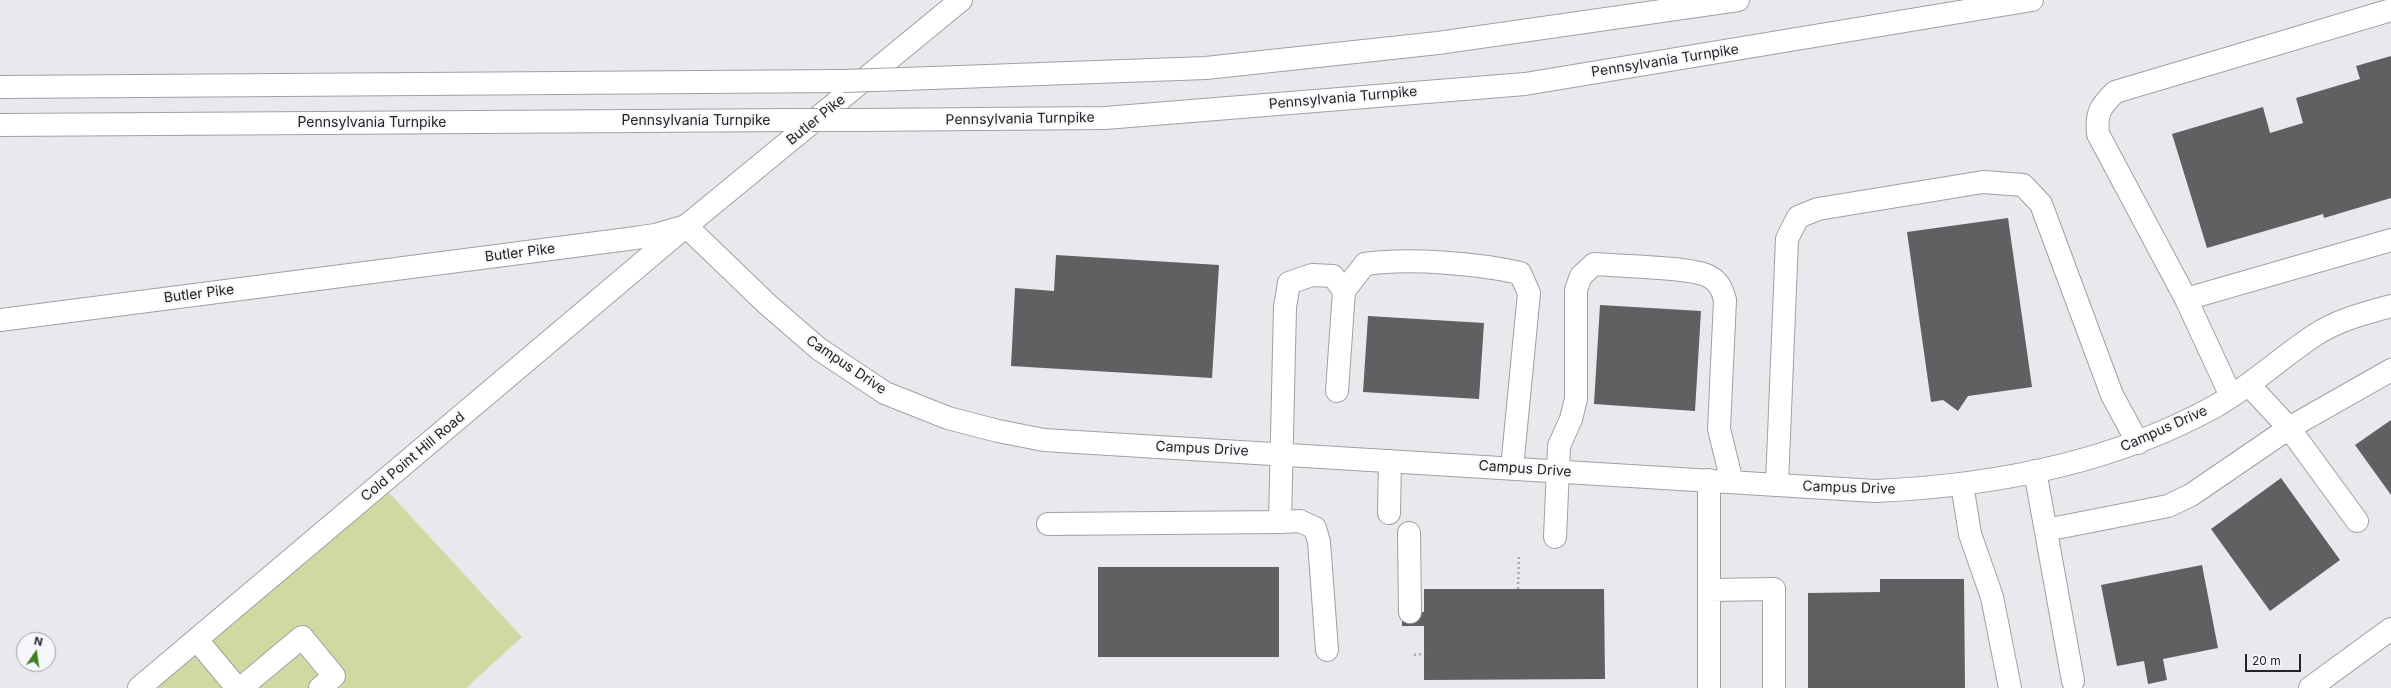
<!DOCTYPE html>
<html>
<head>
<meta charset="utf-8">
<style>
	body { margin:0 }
	#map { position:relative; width:2391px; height:688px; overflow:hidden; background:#e8e9ed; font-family:Inter,sans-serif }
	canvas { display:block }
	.north { position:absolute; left:16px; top:632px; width:40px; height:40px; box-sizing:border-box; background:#f6f7fa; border:1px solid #a2a3a5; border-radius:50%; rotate:13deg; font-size:11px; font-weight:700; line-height:16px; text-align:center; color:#242425 }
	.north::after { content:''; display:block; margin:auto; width:14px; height:18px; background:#41801f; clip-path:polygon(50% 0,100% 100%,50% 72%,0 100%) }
	.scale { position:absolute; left:2245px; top:654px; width:56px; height:18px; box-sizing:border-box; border:2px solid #242425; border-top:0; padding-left:5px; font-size:12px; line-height:14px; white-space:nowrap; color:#242425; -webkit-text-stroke:3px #f6f7fa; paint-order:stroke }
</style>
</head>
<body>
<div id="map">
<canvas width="2391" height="688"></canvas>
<div class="north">N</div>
<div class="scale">20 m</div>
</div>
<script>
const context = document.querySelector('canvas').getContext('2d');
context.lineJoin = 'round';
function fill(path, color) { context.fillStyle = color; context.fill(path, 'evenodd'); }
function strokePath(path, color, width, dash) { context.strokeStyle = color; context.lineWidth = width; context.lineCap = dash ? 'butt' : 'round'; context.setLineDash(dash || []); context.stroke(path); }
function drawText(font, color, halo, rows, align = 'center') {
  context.font = font + ' Inter,sans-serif'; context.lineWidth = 4; context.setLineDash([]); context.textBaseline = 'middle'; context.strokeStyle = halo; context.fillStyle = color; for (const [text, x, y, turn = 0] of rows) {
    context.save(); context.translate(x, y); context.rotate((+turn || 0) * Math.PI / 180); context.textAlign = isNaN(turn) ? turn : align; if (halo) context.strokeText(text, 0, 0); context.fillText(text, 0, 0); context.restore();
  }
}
fill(new Path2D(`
	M 381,484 L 522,637 L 466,688 L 139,688 Z`), '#cfdaa2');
fill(new Path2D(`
	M 2391,56 L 2391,198 L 2324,218 L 2323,214 L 2207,248 L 2172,134 L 2263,107 L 2270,133 L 2303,123 L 2296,98 L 2360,79 L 2356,66 Z
	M 2008,218 L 2032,387 L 1968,396 L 1958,411 L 1943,400 L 1931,402 L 1907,232 Z
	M 1056,255 L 1219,265 L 1212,378 L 1011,366 L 1015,288 L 1054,291 Z
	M 1600,305 L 1701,311 L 1695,411 L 1594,404 Z
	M 1368,316 L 1484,323 L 1479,399 L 1363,392 Z
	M 2391,420 L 2391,495 L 2355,445 Z
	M 2281,478 L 2340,560 L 2270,611 L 2211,529 Z
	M 2202,565 L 2218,648 L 2163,659 L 2167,680 L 2148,684 L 2144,661 L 2117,666 L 2101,585 Z
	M 1098,567 L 1279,567 L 1279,657 L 1098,657 Z
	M 1880,579 L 1964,579 L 1965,688 L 1808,688 L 1808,593 L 1880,592 Z
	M 1424,589 L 1604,589 L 1605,679 L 1424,680 L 1424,626 L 1402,626 L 1402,612 L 1424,612 Z`), '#615f62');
const minor = new Path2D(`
	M 2186,299 L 2391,240
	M 2249,385 L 2289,428 L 2357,521
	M 1337,391 L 1344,291
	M 2231,396 L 2186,299 L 2098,134 C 2096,113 2100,107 2115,92 L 2391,10
	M 2035,471 L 2073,681
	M 1777,484 L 1787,239 L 1798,217 L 1818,209 L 1983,182 L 2023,185 L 2041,204 L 2112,395 L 2138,443
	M 1962,484 L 1970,534 L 1992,597 L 2010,688
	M 1389,513 L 1390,461
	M 1280,522 L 1300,521 L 1315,528 L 1319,542 L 1327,650
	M 1048,524 L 1280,522 L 1285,307 L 1289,283 L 1312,275 L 1333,276 L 1344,291 L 1365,264 C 1409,258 1476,263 1520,273 L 1529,293 L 1512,468
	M 2046,530 L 2168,506 L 2191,495 L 2289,428 L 2391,370
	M 1409,533 L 1410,612
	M 1555,537 L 1559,446 L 1571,419 L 1576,399 L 1576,290 L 1581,276 L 1594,264 C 1617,266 1692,267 1708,276 C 1719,281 1722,289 1725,300 L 1719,429 L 1732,482
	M 1710,590 L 1774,589 L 1774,688
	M 197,640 L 237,688
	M 139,688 L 686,226 L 767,304 L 819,349 L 885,393 L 948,418 L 998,431 L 1044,440 L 1875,491 C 1992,486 2110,464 2214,407 C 2250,387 2280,358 2315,335 C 2338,320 2365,313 2391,306
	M 241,688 L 302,637 L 334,676 L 320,688
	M 1709,688 L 1709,480
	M 2310,688 L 2391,629`);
const major = new Path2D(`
	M 0,320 L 628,239 L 655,235 L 686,226 L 961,0`);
const highway = new Path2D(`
	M 904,79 L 1206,68 L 1438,43 L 1738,0
	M 0,87 L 843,81
	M 857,120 L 1105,118 L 1525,84 L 2032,0
	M 0,125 L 797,120`);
strokePath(minor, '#9fa0a3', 24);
strokePath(major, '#9fa0a3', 24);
strokePath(highway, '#9fa0a3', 24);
strokePath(new Path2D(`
	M 1518,589 L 1519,557
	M 1414,655 L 1424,654`), '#a9aaad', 2.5, [2, 3]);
strokePath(minor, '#fff', 22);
strokePath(major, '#fff', 22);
strokePath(highway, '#fff', 22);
const highwayBridge = new Path2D(`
	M 843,81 L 904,79
	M 797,120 L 857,120`);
strokePath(highwayBridge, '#9fa0a3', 24, []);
strokePath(highwayBridge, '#fff', 22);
drawText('14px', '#242425', '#f6f7fa', [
	["Pennsylvania Turnpike",1665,61,-9],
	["Pennsylvania Turnpike",1343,98,-5],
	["Pennsylvania Turnpike",1020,119,-1],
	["Butler Pike",816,120,-39],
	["Pennsylvania Turnpike",696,121],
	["Pennsylvania Turnpike",372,123],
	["Butler Pike",520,253,-7],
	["Butler Pike",199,294,-7],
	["Campus Drive",846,365,34],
	["Campus Drive",2164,429,-24],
	["Campus Drive",1202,449,3],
	["Cold Point Hill Road",413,457,-40],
	["Campus Drive",1525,469,4],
	["Campus Drive",1849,488,2]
]);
</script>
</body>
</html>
